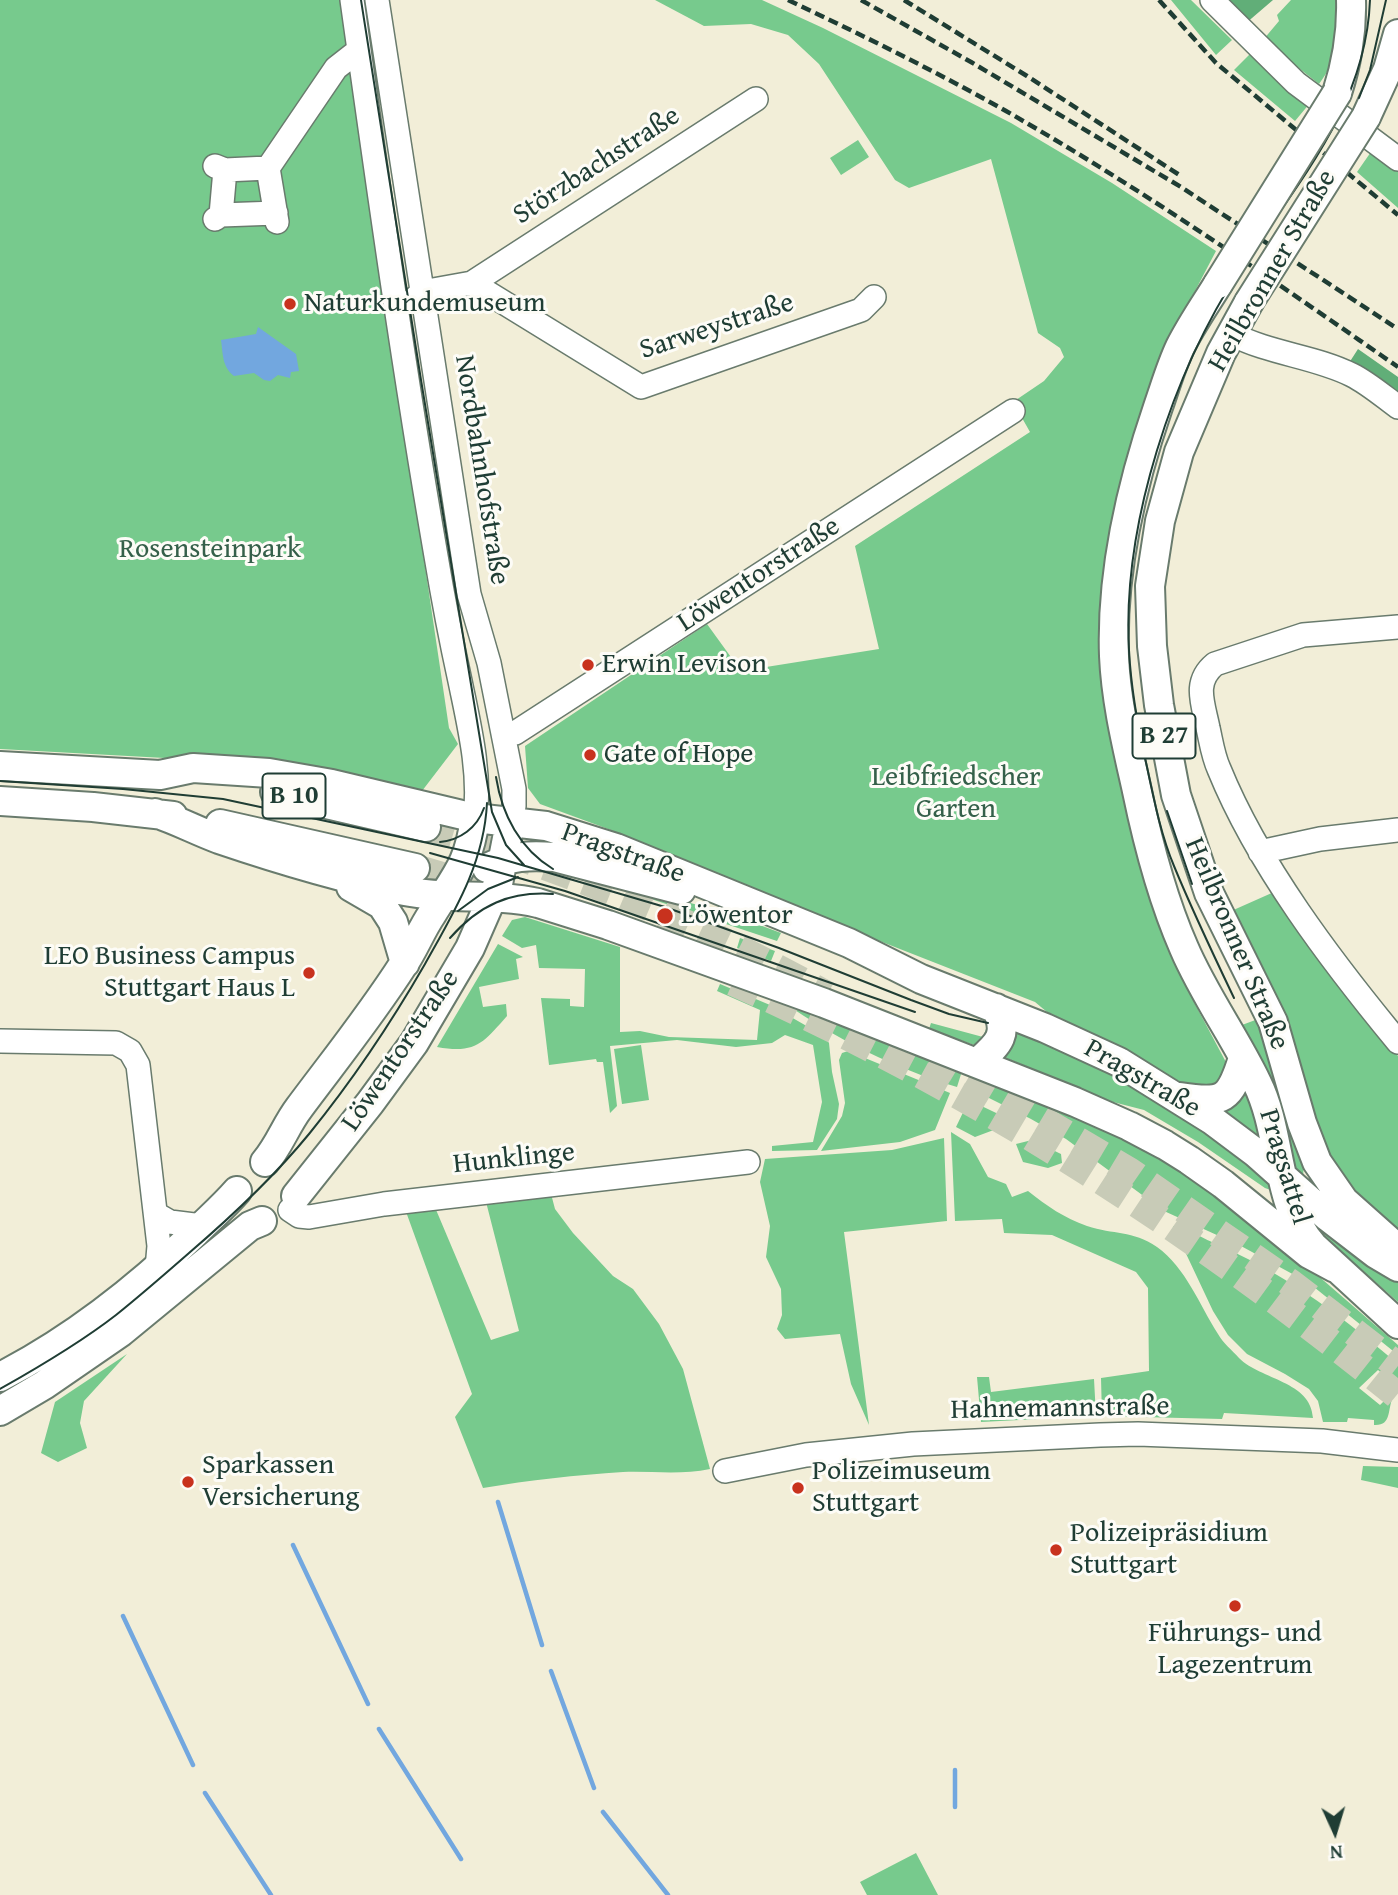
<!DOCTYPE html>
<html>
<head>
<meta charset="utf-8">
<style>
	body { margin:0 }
	#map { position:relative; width:1398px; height:1895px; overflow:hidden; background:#f2eed8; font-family:"Gentium Book Plus",serif }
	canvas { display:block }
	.north { position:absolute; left:1300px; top:1797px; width:70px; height:70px; -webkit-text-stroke:5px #fdfcf7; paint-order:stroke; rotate:176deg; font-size:19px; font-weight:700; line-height:28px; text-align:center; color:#1f3d34 }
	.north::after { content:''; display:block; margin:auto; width:24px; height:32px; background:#1f3d34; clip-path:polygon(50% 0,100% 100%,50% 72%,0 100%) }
</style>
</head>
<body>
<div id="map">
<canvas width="1398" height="1895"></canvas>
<div class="north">N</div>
</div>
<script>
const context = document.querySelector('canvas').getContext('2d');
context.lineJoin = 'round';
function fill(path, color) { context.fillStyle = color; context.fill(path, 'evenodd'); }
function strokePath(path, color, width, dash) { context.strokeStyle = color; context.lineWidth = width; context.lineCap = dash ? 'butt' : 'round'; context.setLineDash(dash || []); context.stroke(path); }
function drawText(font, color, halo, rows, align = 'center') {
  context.font = font + ' "Gentium Book Plus",serif'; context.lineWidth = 6; context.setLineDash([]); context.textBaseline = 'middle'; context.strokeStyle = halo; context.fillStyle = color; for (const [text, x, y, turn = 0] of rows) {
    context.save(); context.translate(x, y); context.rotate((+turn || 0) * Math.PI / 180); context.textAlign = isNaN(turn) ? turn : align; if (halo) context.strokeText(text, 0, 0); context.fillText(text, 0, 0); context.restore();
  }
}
fill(new Path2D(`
	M 0,0 L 341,0 L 449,728 L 458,744 L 422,791 L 311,766 L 0,749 Z
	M 655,0 L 762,0 L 823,28 L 1011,123 L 1112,183 L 1216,251 L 1162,354 L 1102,602 L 1166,936 L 1195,1004 L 1228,1066 L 1223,1086 L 1193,1089 L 1103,1038 L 1047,1012 L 1035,1002 L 798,909 L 608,829 L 540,804 L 528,788 L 525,746 L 707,624 L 741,671 L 879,649 L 855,546 L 1030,432 L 1013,402 L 1044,381 L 1064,357 L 1060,348 L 1038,333 L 991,159 L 909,188 L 895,180 L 819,64 L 788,35 L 751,24 L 704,26 Z
	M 1171,0 L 1191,0 L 1232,40 L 1216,55 Z
	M 1291,0 L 1343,0 C 1343,29 1337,61 1319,84 L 1263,40 L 1279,21 L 1277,15 Z
	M 1252,52 L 1310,103 L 1295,121 L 1234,70 Z
	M 858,140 L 869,157 L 841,175 L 830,158 Z
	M 1373,149 L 1398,169 L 1398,208 L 1357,172 Z
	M 634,887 L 733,915 L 781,933 L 777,941 L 633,893 Z
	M 1274,892 L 1321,962 L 1398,1056 L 1398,1236 L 1352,1196 L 1321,1144 L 1313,1108 L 1297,1056 L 1229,912 Z
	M 525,917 L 620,947 L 620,1032 L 640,1031 L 669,1037 L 757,1040 L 760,1010 L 717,991 L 720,984 L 770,1005 L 824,1036 L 829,1043 L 832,1072 L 839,1104 L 837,1119 L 817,1150 L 772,1151 L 772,1146 L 813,1142 L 822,1102 L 813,1045 L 785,1035 L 772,1043 L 736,1047 L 677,1040 L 610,1046 L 617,1106 L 610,1113 L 603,1062 L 597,1062 L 596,1059 L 549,1065 L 541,998 L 570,999 L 570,1006 L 584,1007 L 585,969 L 539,968 L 536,945 L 522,948 L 502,936 L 512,920 Z
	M 740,938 L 775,951 L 771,961 L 737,948 Z
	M 498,944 L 523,957 L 516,959 L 519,979 L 479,987 L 483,1007 L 506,1004 L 507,1016 C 483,1043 476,1054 437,1047 Z
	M 872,968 L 982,1011 L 995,1029 L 977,1046 L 929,1029 L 931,1023 L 983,1037 L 989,1021 L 986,1017 L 962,1011 L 871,971 Z
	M 783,1002 L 962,1071 L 957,1087 C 896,1069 836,1039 783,1002 Z
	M 1258,1019 L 1304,1157 L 1303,1180 L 1297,1180 L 1243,1030 L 1242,1025 Z
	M 1010,1027 L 1144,1087 L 1268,1176 L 1273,1191 L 1265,1188 L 1198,1142 L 1144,1110 L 1113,1102 L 999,1055 Z
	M 641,1045 L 649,1100 L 622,1104 L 614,1049 Z
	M 848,1051 L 950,1093 L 935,1130 L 900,1142 L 821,1151 L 842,1116 L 845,1103 L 839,1060 L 842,1053 Z
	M 980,1077 L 1124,1135 L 1217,1193 L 1278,1241 L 1398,1345 L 1398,1355 L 1309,1283 L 1241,1246 L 1164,1211 L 1066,1139 L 1031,1119 L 973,1090 Z
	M 1243,1081 L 1266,1146 L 1215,1110 Z
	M 969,1100 L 1015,1122 L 975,1137 L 956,1127 Z
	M 951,1132 L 970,1144 L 988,1177 L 1006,1184 L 1012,1197 L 1028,1191 C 1047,1206 1064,1218 1087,1226 C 1114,1235 1132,1230 1157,1247 C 1186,1268 1199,1304 1218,1334 C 1223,1343 1232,1350 1239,1358 C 1261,1380 1311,1381 1313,1418 L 1224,1413 L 1222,1419 L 1102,1416 L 1101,1378 L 1149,1371 L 1148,1288 L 1136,1272 L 1052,1235 L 1004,1233 L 1002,1219 L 955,1221 Z
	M 944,1138 L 947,1221 L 844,1232 L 869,1425 L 851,1384 L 840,1334 L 785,1339 L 777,1329 L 782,1315 L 781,1289 L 766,1257 L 770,1226 L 760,1182 L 765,1159 L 892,1150 Z
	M 1032,1140 L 1061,1154 L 1062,1163 L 1048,1168 L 1023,1162 L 1016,1144 Z
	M 550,1190 L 555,1209 L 573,1233 L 613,1276 L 633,1289 L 659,1324 L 683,1369 L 710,1469 C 682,1475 652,1471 623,1472 C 576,1475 530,1480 483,1488 L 455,1417 L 472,1394 L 405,1209 L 434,1205 L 491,1340 L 519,1331 L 485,1198 Z
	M 1311,1213 L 1398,1280 L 1398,1302 L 1321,1234 L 1314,1225 Z
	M 1173,1226 C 1185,1227 1200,1237 1212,1242 C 1283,1273 1333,1309 1392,1359 L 1398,1365 L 1398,1387 L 1378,1370 L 1359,1388 L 1380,1405 L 1390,1395 L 1393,1397 C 1387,1410 1392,1426 1374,1425 L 1374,1420 L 1348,1418 L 1347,1422 L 1323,1422 L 1318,1401 L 1309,1389 L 1285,1374 L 1247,1354 L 1228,1335 L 1213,1311 Z
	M 127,1354 L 84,1401 L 80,1423 L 87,1448 L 58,1462 L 41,1453 L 55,1402 Z
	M 977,1377 L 989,1377 L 991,1392 L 1094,1379 L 1096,1416 L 981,1422 Z
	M 1363,1466 L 1398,1467 L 1398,1488 L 1361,1480 Z
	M 916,1853 L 938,1895 L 867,1895 L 860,1882 Z`), '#77ca8d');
fill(new Path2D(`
	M 1222,0 L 1273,0 L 1245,24 Z
	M 1358,349 L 1398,377 L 1398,398 L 1349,363 Z`), '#61ae78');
fill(new Path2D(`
	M 258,327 L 296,354 L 299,371 L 291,372 L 290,378 L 278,375 L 270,381 L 264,380 L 254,373 L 234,376 C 222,367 223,354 221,340 L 256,334 Z`), '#72a7df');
strokePath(new Path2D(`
	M 498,1502 L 542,1645
	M 293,1545 L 368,1704
	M 123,1616 L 193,1765
	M 551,1671 L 594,1788
	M 379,1729 L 461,1859
	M 205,1793 L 271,1895
	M 955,1807 L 955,1770
	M 603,1812 L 668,1895`), '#72a7df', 4.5);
strokePath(new Path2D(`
	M 426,827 C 566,868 700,924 827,995
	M 415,868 L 476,886
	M 733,982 C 973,1089 1195,1230 1398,1396
	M 933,1055 L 1129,1171 L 1292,1284 L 1398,1366`), '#c8cbb7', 28, [28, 14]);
const minor = new Path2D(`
	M 352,0 C 378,186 404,371 436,556 C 443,598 451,640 460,681 C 469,725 481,773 475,818
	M 377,0 L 469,594 L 489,663 L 514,789 L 514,806 L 510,823
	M 1212,0 L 1296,83 L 1398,159
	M 215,166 L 225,170 L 268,168
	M 221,215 L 276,213
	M 215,219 L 221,215 L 225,170
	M 277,222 L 268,168 L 336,68 L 359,50
	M 472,283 L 756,99
	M 412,301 L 422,292 L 472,283 L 641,387 L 861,310 L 874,297
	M 1232,334 C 1270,354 1314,356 1352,375 C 1368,383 1383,396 1398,407
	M 1398,627 L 1303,635 L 1215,664 C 1193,682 1203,703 1208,728 C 1211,741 1213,756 1219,769 C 1258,865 1332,962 1398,1042
	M 504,734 L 515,733 L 1013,411
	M 1260,852 L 1320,839 L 1398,830
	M 0,1041 L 116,1043 L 130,1051 L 138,1065 L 159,1246 L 157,1269
	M 290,1210 L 299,1216 L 309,1217 L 384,1204 L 748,1162
	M 156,1214 L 170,1222 L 202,1226
	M 725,1471 L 806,1455 L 913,1444 L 1100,1435 L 1138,1434 L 1322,1441 L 1398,1450`);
const major = new Path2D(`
	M 1337,93 C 1347,62 1352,33 1351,0
	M 1366,117 L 1388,69 L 1398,34
	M 1218,284 C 1205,305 1191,325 1180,347 C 1171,366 1165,387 1158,407 C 1131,486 1111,572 1114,656 C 1116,702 1127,746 1137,791 C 1148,844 1162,898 1184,948 C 1204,995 1235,1037 1257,1083 C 1282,1133 1275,1204 1313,1246 L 1398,1324
	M 1249,302 L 1221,353 L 1179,452 L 1160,521 L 1150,586 L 1152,646 L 1159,705 L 1176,795 L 1209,893 L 1273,1022 L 1302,1123 L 1317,1162 L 1344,1201 L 1398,1249
	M 0,766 L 160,775 L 193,768 L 269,773 L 332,784 L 475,818 L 546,826 L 616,848 L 849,943 L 921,979 L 1045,1028 L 1119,1062 L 1212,1120 L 1256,1153 L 1328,1217 L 1376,1254 L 1398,1267
	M 275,792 L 426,827
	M 0,801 L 93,807 L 173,816
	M 155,813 C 177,820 197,831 219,839 C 281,860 341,878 405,891 C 449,900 494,893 538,903 L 608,925 L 824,1003 L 1075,1102 L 1129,1126 L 1165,1145 L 1189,1160 L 1223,1184 L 1309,1254 L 1335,1268
	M 220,824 L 415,868
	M 487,868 C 510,856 529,855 554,857 L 681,890
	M 351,887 L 382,905 L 393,922 L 405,963
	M 977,1063 C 997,1045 1010,1036 996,1008
	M 1180,1097 C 1224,1104 1230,1100 1243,1058
	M 265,1162 C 279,1146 286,1125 299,1108 C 334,1061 371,1015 403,965 C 414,949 421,930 432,914 C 455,876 469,865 475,818
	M 296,1196 L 370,1103 L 414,1043 L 470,948 L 498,884 L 510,823
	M 0,1377 C 72,1340 137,1289 195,1233 C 209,1219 224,1206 237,1191
	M 0,1411 L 44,1385 L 121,1332 L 250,1226 L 262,1221`);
strokePath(minor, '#697b6d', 26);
strokePath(major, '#697b6d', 32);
strokePath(minor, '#fff', 23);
strokePath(major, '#fff', 28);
strokePath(new Path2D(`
	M 361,0 L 421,380 L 492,812 L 506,845 L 524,865
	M 1359,98 L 1370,70 L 1386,0
	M 496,777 C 502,815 520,849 553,869
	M 0,781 L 123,789 L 223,799 L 498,858 L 665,907 L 779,948 L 911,1000 L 949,1014 L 988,1023
	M 1167,811 L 1192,884
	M 440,842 C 460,840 477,828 484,808
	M 430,853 L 565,891 L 915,1012
	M 458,911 L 488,889 L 518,877
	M 450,938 C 479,905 510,891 553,894
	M 1234,998 C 1213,954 1192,910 1174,866 C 1161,835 1154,800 1147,767 C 1138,728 1131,689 1129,650 C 1122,524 1173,372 1241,268 C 1297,183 1366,107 1370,0
	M 0,1389 C 39,1367 80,1343 116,1315 C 141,1295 165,1274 189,1253 C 231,1217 273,1178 309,1134 C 352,1081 391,1023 425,964 C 454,912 484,864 487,803`), '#1f3d34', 2);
strokePath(new Path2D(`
	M 788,0 C 862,35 935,71 1006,111 C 1142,189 1270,278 1398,367
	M 861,0 L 971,62 L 1181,187 L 1398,329
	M 904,0 L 1027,76 L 1181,176
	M 1159,0 L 1216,63 L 1398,215`), '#1f3d34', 4.5, [10, 5]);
const majorBridge = new Path2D(`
	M 1218,284 L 1337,93
	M 1249,302 L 1366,117`);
strokePath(majorBridge, '#697b6d', 32, []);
strokePath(majorBridge, '#fff', 28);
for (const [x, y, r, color] of [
	[290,304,7,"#c8321e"],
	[588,665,7,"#c8321e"],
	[590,755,7,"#c8321e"],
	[665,916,9,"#c8321e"],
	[309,973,7,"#c8321e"],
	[188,1482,7,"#c8321e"],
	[798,1488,7,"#c8321e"],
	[1056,1550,7,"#c8321e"],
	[1235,1606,7,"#c8321e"]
]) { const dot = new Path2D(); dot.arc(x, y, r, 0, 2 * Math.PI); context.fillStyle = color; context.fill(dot); strokePath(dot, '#fdfcf7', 2.5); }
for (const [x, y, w] of [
	[1164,736,63],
	[294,796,63]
]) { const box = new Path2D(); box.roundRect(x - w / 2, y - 22.5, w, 45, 5); context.fillStyle = '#fdfcf7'; context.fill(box); strokePath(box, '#1f3d34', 2); }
drawText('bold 26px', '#1f3d34', null, [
	["B 27",1164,736],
	["B 10",294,796]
]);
drawText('28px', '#1f3d34', '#fdfcf7', [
	["Störzbachstraße",597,166,-33],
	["Heilbronner Straße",1273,271,-60],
	["Sarweystraße",717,327,-18],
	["Nordbahnhofstraße",481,470,81],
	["Löwentorstraße",759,575,-33],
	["Pragstraße",623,854,20],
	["Heilbronner Straße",1236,944,67],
	["Löwentorstraße",401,1051,-56],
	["Pragstraße",1142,1079,30],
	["Hunklinge",514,1159,-6],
	["Pragsattel",1284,1167,73],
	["Hahnemannstraße",1060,1409,-1]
]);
drawText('28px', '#1f3d34', '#fdfcf7', [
	["Naturkundemuseum",304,304],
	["Erwin Levison",602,665],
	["Gate of Hope",604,755],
	["Löwentor",681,916],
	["LEO Business Campus",295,957,"right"],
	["Stuttgart Haus L",295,989,"right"],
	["Sparkassen",202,1466],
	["Versicherung",202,1498],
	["Polizeimuseum",812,1472],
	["Stuttgart",812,1504],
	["Polizeipräsidium",1070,1534],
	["Stuttgart",1070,1566],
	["Führungs- und",1235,1634,"center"],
	["Lagezentrum",1235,1666,"center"]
], 'left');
drawText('28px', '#35604a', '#fdfcf7', [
	["Rosensteinpark",210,550],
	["Leibfriedscher",956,778],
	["Garten",956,810]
]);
</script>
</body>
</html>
